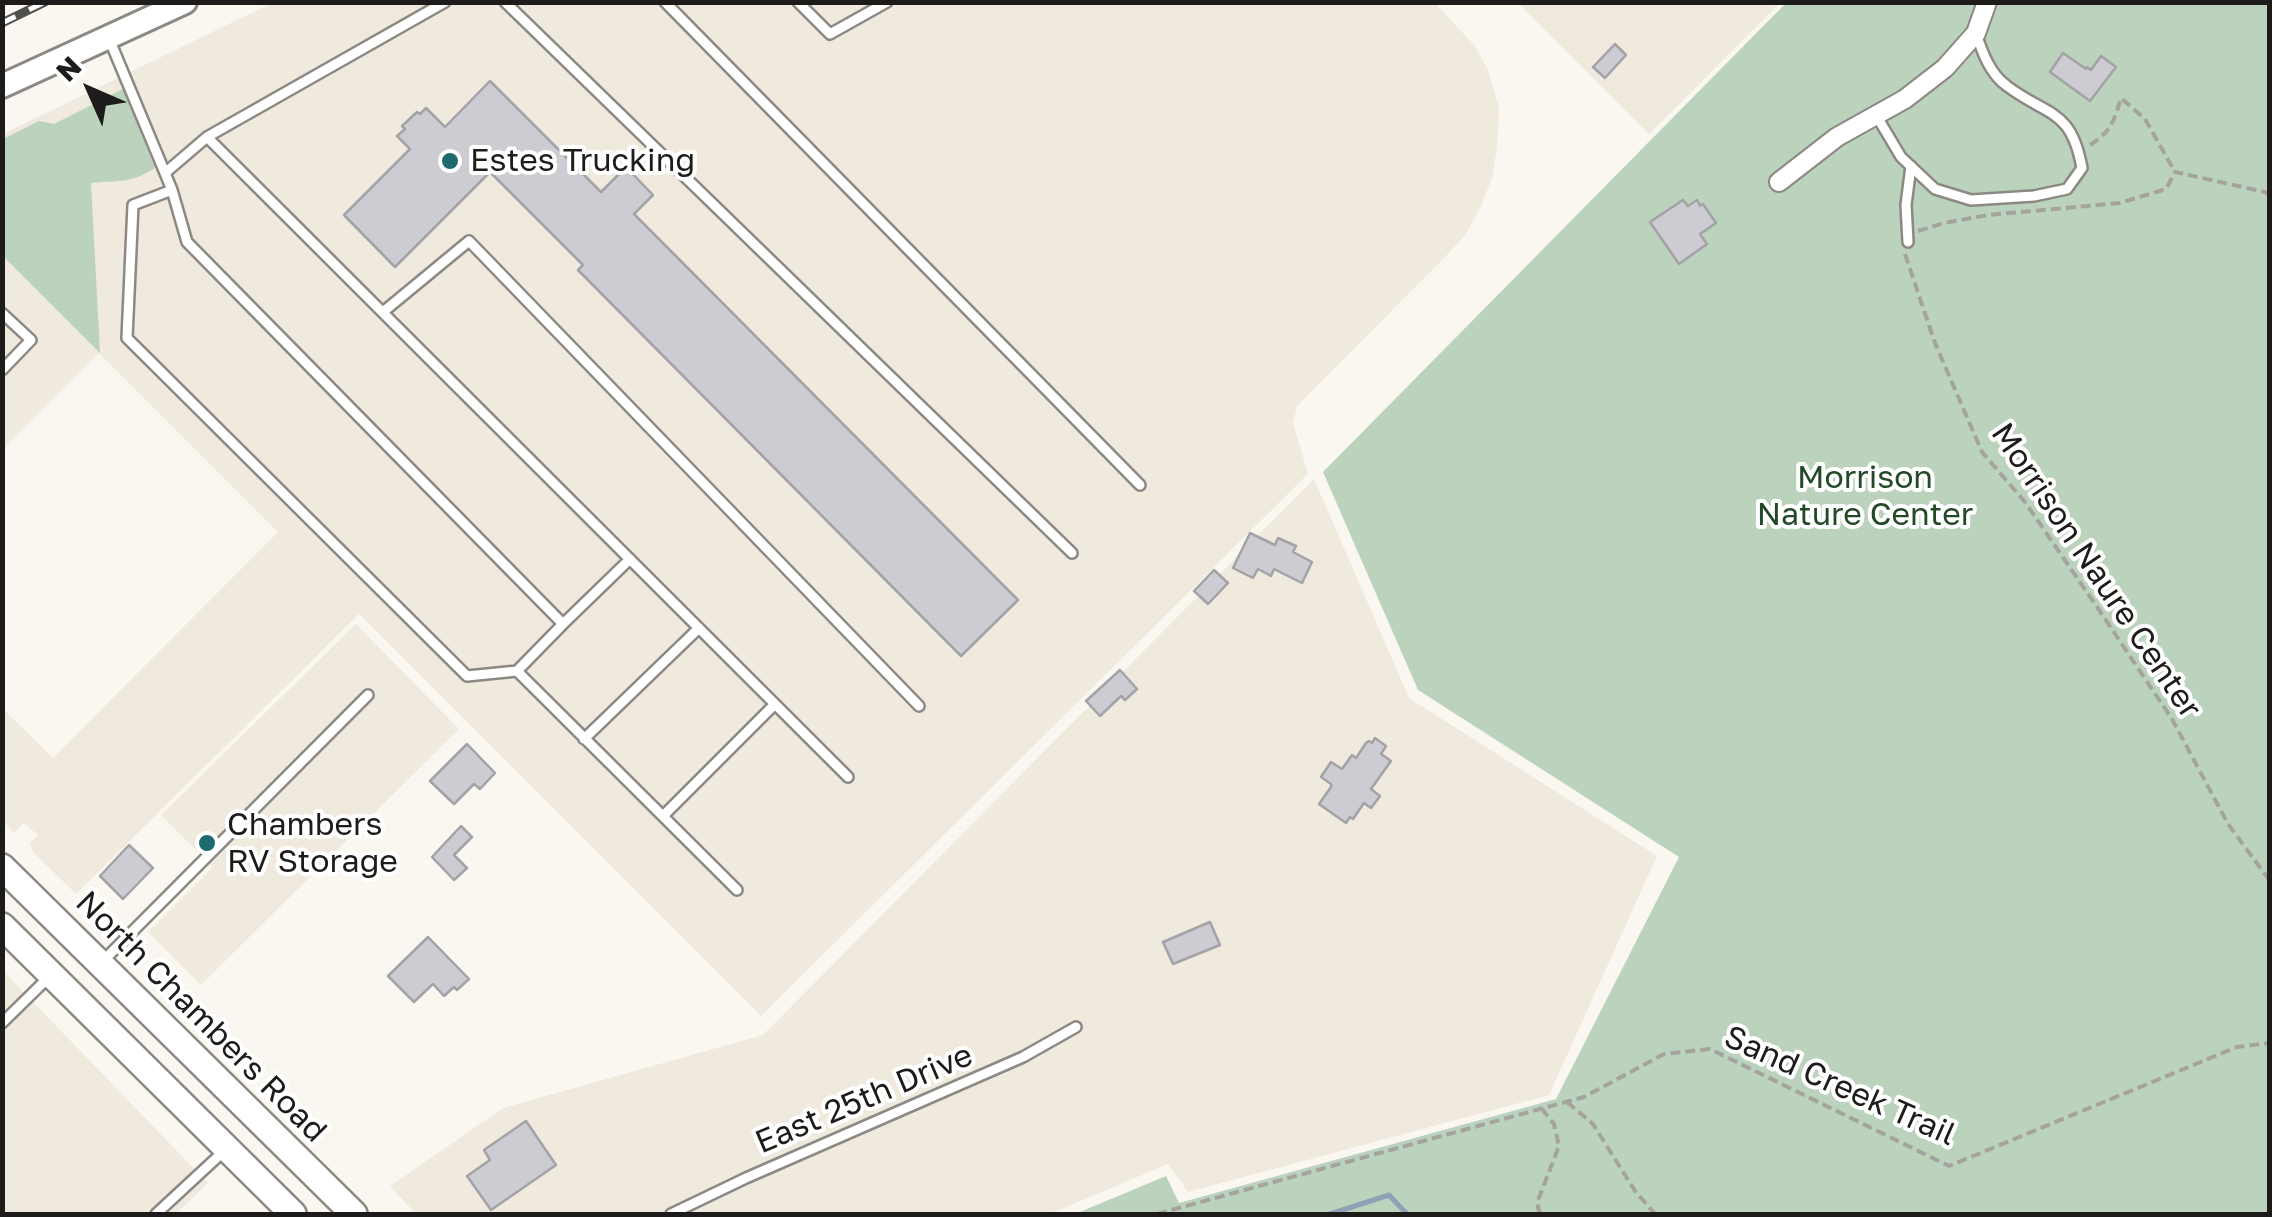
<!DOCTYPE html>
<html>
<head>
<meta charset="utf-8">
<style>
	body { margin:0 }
	#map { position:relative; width:2272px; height:1217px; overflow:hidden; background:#faf7f1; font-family:"Golos Text",sans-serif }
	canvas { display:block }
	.frame { position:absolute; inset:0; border:5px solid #1d1c1a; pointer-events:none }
	.north { position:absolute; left:40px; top:40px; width:100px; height:100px; -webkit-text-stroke:8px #fff; paint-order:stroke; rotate:315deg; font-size:28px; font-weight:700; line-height:40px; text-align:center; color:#1d1c1a }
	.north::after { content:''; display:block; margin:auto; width:35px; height:45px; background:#1d1c1a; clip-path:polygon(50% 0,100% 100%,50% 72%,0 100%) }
</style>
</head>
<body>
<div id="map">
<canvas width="2272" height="1217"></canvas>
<div class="frame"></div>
<div class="north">N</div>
</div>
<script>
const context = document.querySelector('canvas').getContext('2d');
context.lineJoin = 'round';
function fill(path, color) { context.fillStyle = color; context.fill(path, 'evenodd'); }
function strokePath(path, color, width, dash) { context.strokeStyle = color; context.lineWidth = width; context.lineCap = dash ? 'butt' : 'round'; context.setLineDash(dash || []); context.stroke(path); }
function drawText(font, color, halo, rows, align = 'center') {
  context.font = font + ' "Golos Text",sans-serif'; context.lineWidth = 8; context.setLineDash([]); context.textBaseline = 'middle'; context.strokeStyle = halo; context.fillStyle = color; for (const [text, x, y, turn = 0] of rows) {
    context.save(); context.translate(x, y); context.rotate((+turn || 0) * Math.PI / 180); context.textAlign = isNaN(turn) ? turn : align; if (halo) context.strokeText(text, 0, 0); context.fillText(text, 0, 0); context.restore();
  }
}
fill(new Path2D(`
	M 272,3 L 1435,3 L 1474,45 L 1488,70 L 1499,108 L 1497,148 L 1492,178 L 1481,206 L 1466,234 L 1446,256 L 1297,406 L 1293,423 L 1308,474 L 761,1016 L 359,614 L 76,894 L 33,852 L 30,843 L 38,835 L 24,823 L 14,833 L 3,821 L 3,709 L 53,758 L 278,532 L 99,353 L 3,449 L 3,134 Z
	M 1518,3 L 1780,3 L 1649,134 Z
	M 1314,479 L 1409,698 L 1657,856 L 1549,1095 L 1188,1192 L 1168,1164 L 1050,1214 L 416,1214 L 390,1186 L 503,1108 L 763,1035 Z
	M 356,624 L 459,729 L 201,985 L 148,932 L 213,867 L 161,815 Z
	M 2,970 L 208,1183 L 176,1214 L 3,1214 Z`), '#f0e9dd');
fill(new Path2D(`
	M 1786,3 L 2269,3 L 2269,1214 L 1075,1214 L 1166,1176 L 1179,1203 L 1556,1099 L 1679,857 L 1418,690 L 1323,472 Z
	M 123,89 L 155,168 C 131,184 117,180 91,183 L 100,353 L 3,256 L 3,139 L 39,121 L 54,124 Z`), '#bbd2bc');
strokePath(new Path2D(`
	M 1330,1214 L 1389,1195 L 1407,1214`), '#8da1b9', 5);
const building = new Path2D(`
	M 1615,44 L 1626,55 L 1605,78 L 1593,67 Z
	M 2063,53 L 2086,69 L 2087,67 L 2091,70 L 2101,56 L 2116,67 L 2090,101 L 2050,72 Z
	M 490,81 L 601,192 L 626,167 L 653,195 L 634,214 L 1018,600 L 961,656 L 578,270 L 583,265 L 490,172 L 395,267 L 344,215 L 410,149 L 397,136 L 405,129 L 402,126 L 417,112 L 420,114 L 426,108 L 445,127 Z
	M 1683,200 L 1688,206 L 1697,200 L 1700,206 L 1703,204 L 1716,223 L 1700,234 L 1707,244 L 1679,264 L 1650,222 Z
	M 1250,533 L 1275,545 L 1278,538 L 1296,546 L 1293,552 L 1312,562 L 1302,583 L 1274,569 L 1271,576 L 1258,569 L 1253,578 L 1233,568 Z
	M 1214,570 L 1228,583 L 1208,604 L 1194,591 Z
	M 1120,670 L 1137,689 L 1125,700 L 1121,696 L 1100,716 L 1086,701 Z
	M 1375,738 L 1386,746 L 1381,754 L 1391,761 L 1371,789 L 1380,796 L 1371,808 L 1364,803 L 1353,819 L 1350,817 L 1346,823 L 1319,804 L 1331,787 L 1331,784 L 1321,777 L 1331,762 L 1342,769 L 1352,755 L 1356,758 L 1366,743 L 1369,741 L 1372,743 Z
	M 467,744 L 495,773 L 480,789 L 474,784 L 454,804 L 430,781 Z
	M 461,826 L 472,837 L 454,855 L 467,868 L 454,880 L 432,857 Z
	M 129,845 L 153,868 L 123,899 L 100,876 Z
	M 1210,922 L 1220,945 L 1173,964 L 1163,942 Z
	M 428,937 L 469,979 L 457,990 L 454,987 L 444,996 L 433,984 L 414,1002 L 388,976 Z
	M 526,1121 L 556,1165 L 491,1210 L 467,1176 L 490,1160 L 484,1150 Z`);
fill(building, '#cdccd2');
strokePath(building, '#a3a2a7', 2.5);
const service = new Path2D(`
	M 505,2 L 1072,553
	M 665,2 L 1140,485
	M 798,2 L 830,34 L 887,2
	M 110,41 L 165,173 L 207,137 L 445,2
	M 1876,115 L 1901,157 L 1935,189 L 1971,200 L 2034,196 L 2067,189 L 2082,168 C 2071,108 2048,117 2007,86 C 1990,74 1982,52 1976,33
	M 207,137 L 848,777
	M 165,173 L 172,190 L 187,242 L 563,624 L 630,559
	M 172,190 L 133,205 L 127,338 L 467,676 L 517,671 L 563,624
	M 1908,242 L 1906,205 L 1911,166
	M 383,312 L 469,241 L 919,706
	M 2,313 L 31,340 L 2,370
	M 517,671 L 737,890
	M 584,739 L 699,628
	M 663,816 L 775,704
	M 103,961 L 368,695
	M 2,1023 L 50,976
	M 156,1214 L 223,1152
	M 671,1214 L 746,1178 L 1023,1057 L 1076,1027`);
const minor = new Path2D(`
	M 1779,182 L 1837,137 L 1905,99 L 1945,68 L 1976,33 L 1987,2`);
const tertiary = new Path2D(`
	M 2,86 L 185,2`);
const secondary = new Path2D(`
	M 2,867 L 354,1214
	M 2,926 L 293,1214`);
strokePath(service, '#8c8984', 14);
strokePath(minor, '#8c8984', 22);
strokePath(tertiary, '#8c8984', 28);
strokePath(secondary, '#8c8984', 30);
strokePath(new Path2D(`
	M 2090,145 C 2111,132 2114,121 2121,98 L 2145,119 L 2175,172
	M 1918,231 L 1944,223 L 1988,215 L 2120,203 L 2166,189 L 2175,172 L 2265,192 L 2270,195
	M 1905,254 L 1935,343 L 1982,452 L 2025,502 L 2097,607 L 2172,719 L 2228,824 L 2270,881
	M 1567,1102 L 1593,1124 L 1635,1191 L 1655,1214
	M 1157,1214 L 1584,1097 L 1664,1054 L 1710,1049 L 1949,1166 L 2237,1047 L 2270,1043
	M 1540,1214 L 1537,1203 L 1559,1146 L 1554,1124 L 1542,1109`), '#a5a39e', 4, [10, 5]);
strokePath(service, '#fff', 9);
strokePath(minor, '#fff', 18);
strokePath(tertiary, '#fff', 22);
strokePath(secondary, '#fff', 25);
const rail = new Path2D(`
	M 2,23 L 45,2`);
strokePath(rail, '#514f4c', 9);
strokePath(rail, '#fff', 5, [15]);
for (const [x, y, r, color] of [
	[450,161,10,"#1e6a6c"],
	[207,843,10,"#1e6a6c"]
]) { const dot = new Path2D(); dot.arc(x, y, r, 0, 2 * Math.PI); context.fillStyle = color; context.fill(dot); strokePath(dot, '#fff', 4); }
drawText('32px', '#1d1c1a', '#fff', [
	["Estes Trucking",470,161],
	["Chambers",227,825],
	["RV Storage",227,862]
], 'left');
drawText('32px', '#244927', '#fff', [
	["Morrison",1865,478],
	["Nature Center",1865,515]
]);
drawText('32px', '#1d1c1a', '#fff', [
	["Morrison Naure Center",2096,571,56],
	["North Chambers Road",201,1017,45],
	["Sand Creek Trail",1840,1086,24],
	["East 25th Drive",864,1099,-23]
]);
</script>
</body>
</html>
